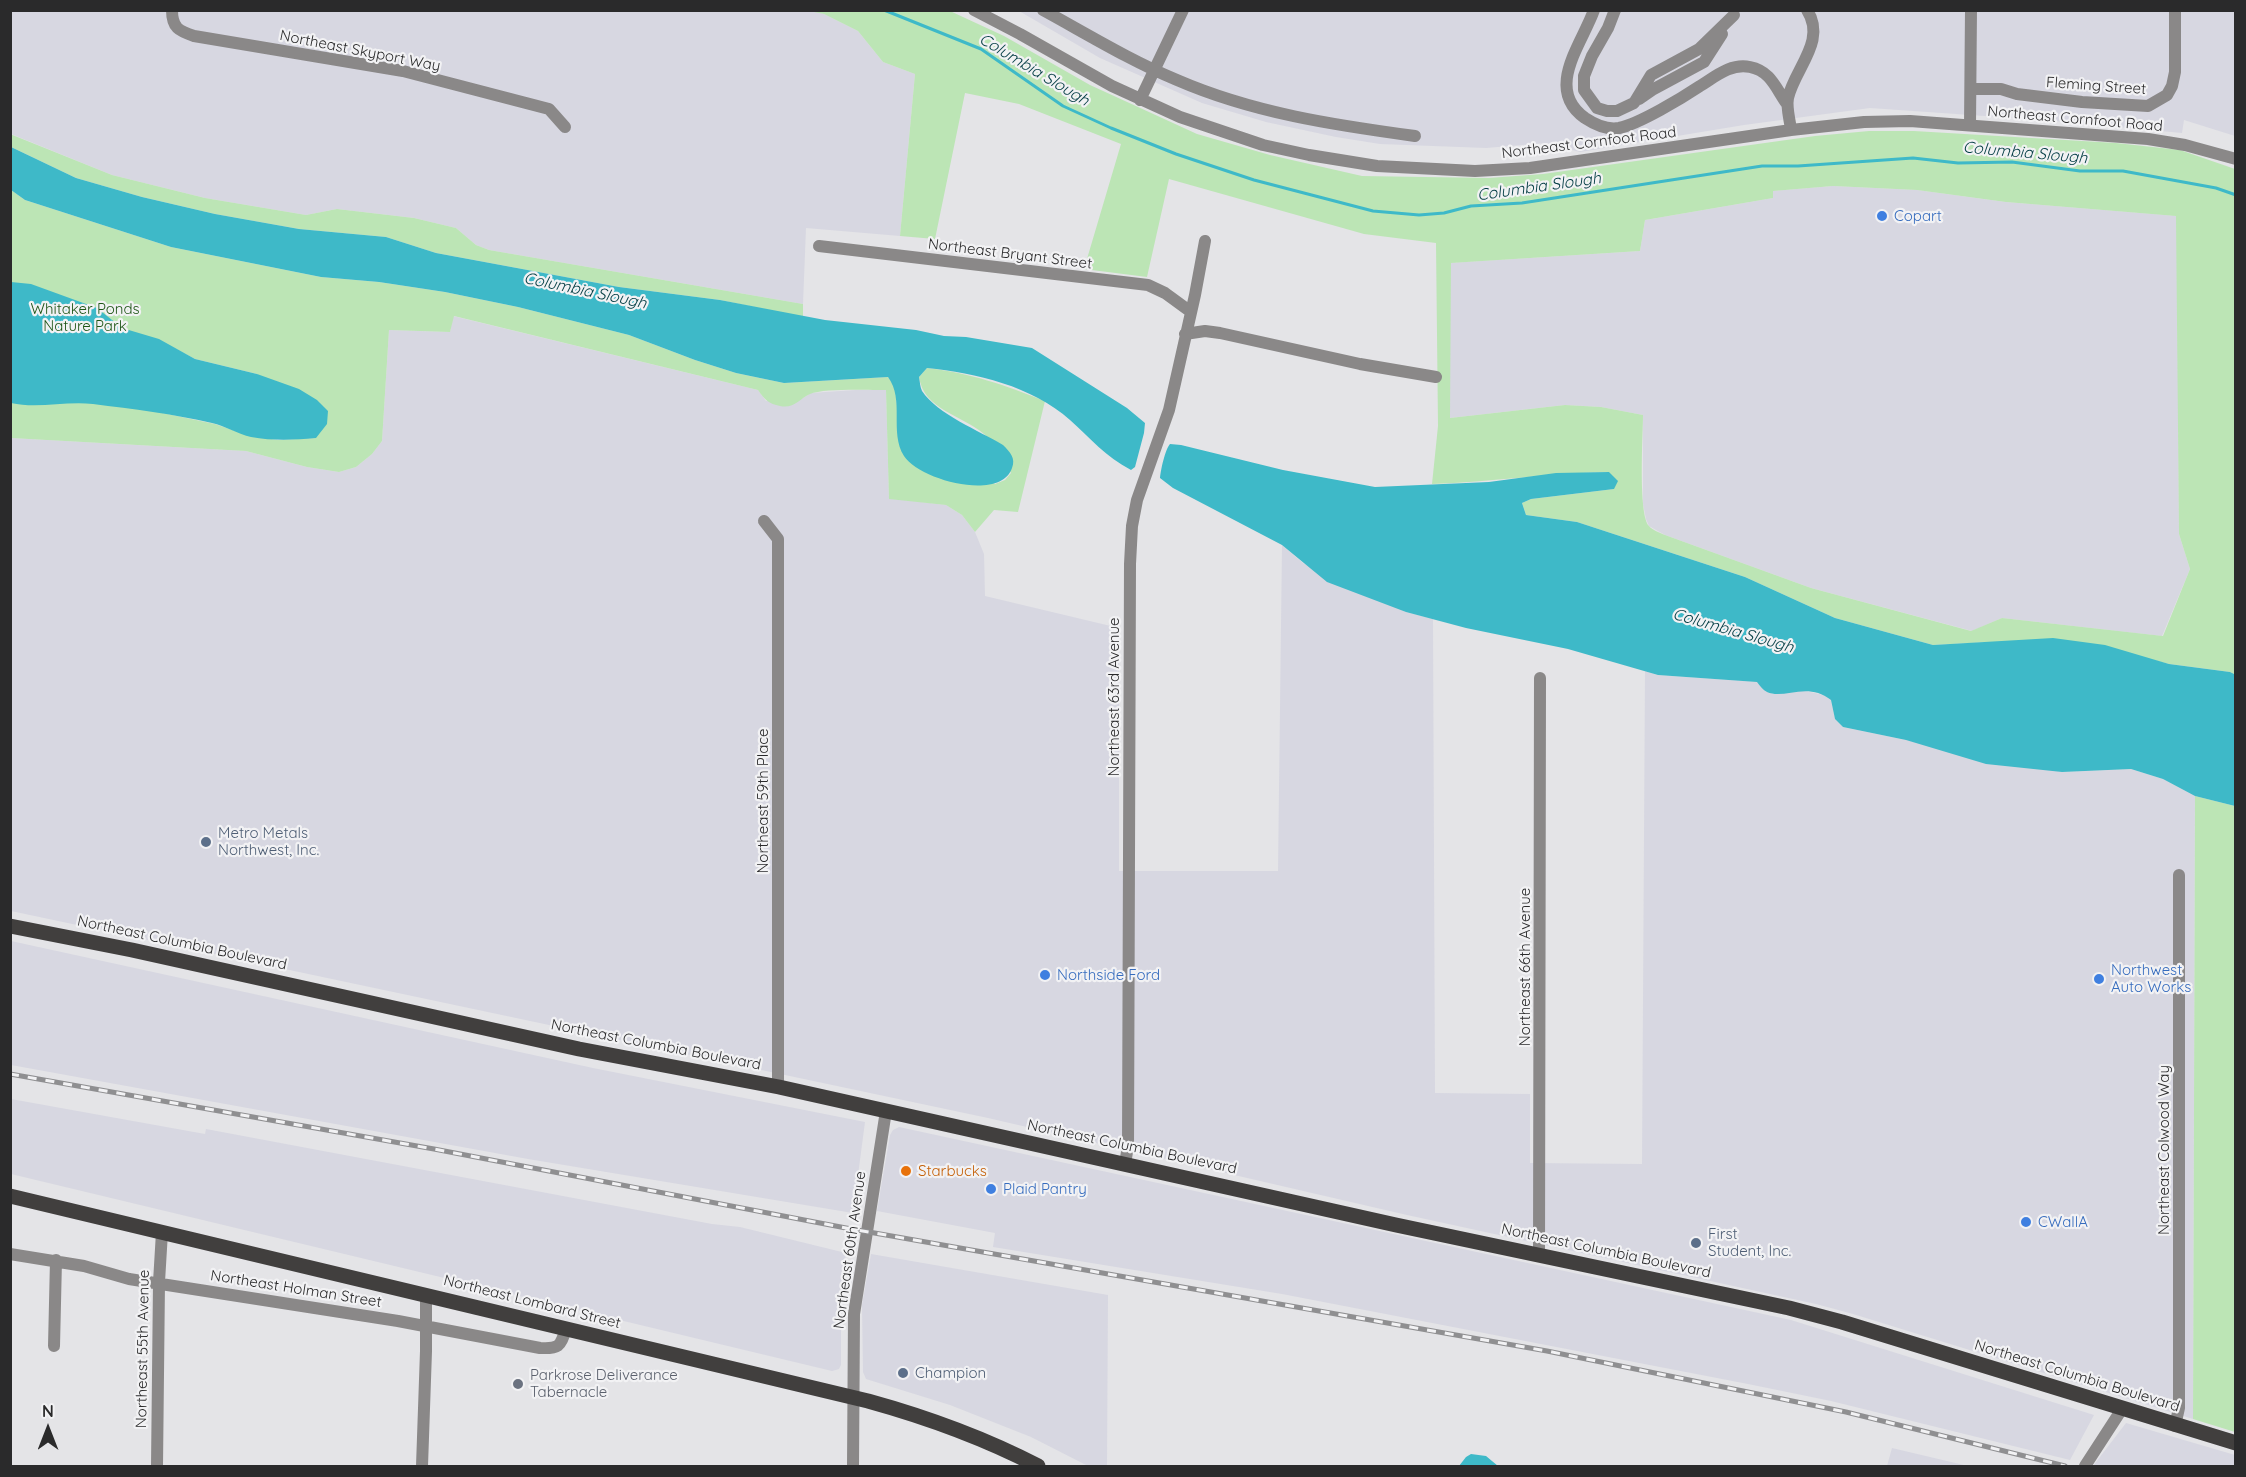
<!DOCTYPE html>
<html>
<head>
<meta charset="utf-8">
<style>
	body { margin:0 }
	#map { position:relative; width:2246px; height:1477px; overflow:hidden; background:#e4e4e7; font-family:Quicksand,sans-serif }
	canvas { display:block }
	.frame { position:absolute; inset:0; border:12px solid #2a2a2b; pointer-events:none }
	.north { position:absolute; left:18px; top:1399px; width:60px; height:60px; -webkit-text-stroke:4px #f2f2f4; paint-order:stroke; rotate:0deg; font-size:16px; font-weight:700; line-height:24px; text-align:center; color:#2a2a2b }
	.north::after { content:''; display:block; margin:auto; width:21px; height:27px; background:#2a2a2b; clip-path:polygon(50% 0,100% 100%,50% 72%,0 100%) }
</style>
</head>
<body>
<div id="map">
<canvas width="2246" height="1477"></canvas>
<div class="frame"></div>
<div class="north">N</div>
</div>
<script>
const context = document.querySelector('canvas').getContext('2d');
context.lineJoin = 'round';
function fill(path, color) { context.fillStyle = color; context.fill(path, 'evenodd'); }
function strokePath(path, color, width, dash) { context.strokeStyle = color; context.lineWidth = width; context.lineCap = dash ? 'butt' : 'round'; context.setLineDash(dash || []); context.stroke(path); }
function drawText(font, color, halo, rows, align = 'center') {
  context.font = font + ' Quicksand,sans-serif'; context.lineWidth = 4.5; context.setLineDash([]); context.textBaseline = 'middle'; context.strokeStyle = halo; context.fillStyle = color; for (const [text, x, y, turn = 0] of rows) {
    context.save(); context.translate(x, y); context.rotate((+turn || 0) * Math.PI / 180); context.textAlign = isNaN(turn) ? turn : align; if (halo) context.strokeText(text, 0, 0); context.fillText(text, 0, 0); context.restore();
  }
}
fill(new Path2D(`
	M 809,10 L 824,14 L 858,31 L 883,62 L 915,74 L 900,236 L 806,228 L 803,304 L 489,250 L 476,245 L 456,228 L 414,218 L 337,209 L 306,215 L 205,198 L 112,175 L 11,134 L 10,11 Z
	M 1019,11 L 2235,11 L 2235,136 L 2184,120 L 2182,133 L 2042,120 L 1870,108 L 1744,125 L 1580,152 L 1546,143 L 1486,148 L 1380,144 L 1336,137 L 1266,122 L 1202,103 L 1100,58 Z
	M 1833,186 L 1917,190 L 2006,202 L 2177,216 L 2179,534 L 2190,569 L 2162,636 L 2002,618 L 1972,631 L 1811,588 L 1665,535 L 1649,526 L 1646,519 L 1643,504 L 1643,415 L 1601,407 L 1565,405 L 1450,418 L 1450,263 L 1640,251 L 1645,220 L 1773,198 L 1772,191 Z
	M 453,316 L 758,390 L 766,401 L 803,398 L 811,393 L 855,390 L 886,390 L 889,498 L 946,505 L 962,515 L 975,532 L 984,554 L 985,596 L 1119,628 L 1119,871 L 1278,871 L 1282,545 L 1303,563 L 1406,612 L 1433,619 L 1435,1093 L 1530,1094 L 1530,1163 L 1642,1164 L 1645,671 L 1658,675 L 1758,682 L 1765,691 L 1773,694 L 1801,690 L 1824,695 L 1831,700 L 1835,719 L 1843,727 L 2062,772 L 2131,769 L 2163,779 L 2195,796 L 2193,1419 L 1853,1314 L 1816,1304 L 1407,1215 L 988,1118 L 11,911 L 11,438 L 246,451 L 307,467 L 339,472 L 356,467 L 372,454 L 382,441 L 389,330 L 450,332 Z
	M 11,941 L 593,1068 L 865,1122 L 853,1213 L 528,1159 L 11,1065 Z
	M 11,1099 L 205,1134 L 206,1129 L 712,1224 L 740,1227 L 846,1253 L 841,1296 L 841,1365 L 839,1369 L 832,1371 L 11,1174 Z
	M 899,1127 L 1791,1320 L 2094,1415 L 2070,1460 L 1831,1401 L 1748,1384 L 1282,1294 L 993,1247 L 995,1233 L 877,1211 L 890,1135 L 893,1130 Z
	M 871,1254 L 1108,1295 L 1107,1466 L 1088,1466 L 1031,1437 L 950,1405 L 866,1379 L 863,1372 L 862,1305 Z
	M 2126,1423 L 2235,1455 L 2235,1466 L 2093,1466 Z
	M 1892,1448 L 1968,1466 L 1887,1466 Z`), '#d7d7e1');
fill(new Path2D(`
	M 809,11 L 950,11 L 1004,36 L 1090,85 L 1197,134 L 1270,155 L 1362,176 L 1489,178 L 1543,174 L 1815,136 L 1869,131 L 1914,131 L 2116,143 L 2180,150 L 2235,169 L 2235,675 L 2230,672 L 2169,664 L 2145,658 L 1990,642 L 1933,645 L 1835,618 L 1745,577 L 1577,522 L 1526,515 L 1522,503 L 1531,499 L 1614,489 L 1609,472 C 1550,473 1491,482 1432,484 L 1438,426 L 1436,243 L 1364,234 L 1169,179 L 1147,277 L 1084,269 L 1121,144 L 1019,104 L 965,93 L 935,239 L 900,236 L 915,74 L 883,62 L 858,31 L 824,14 ZM 1833,186 L 1917,190 L 2006,202 L 2176,216 L 2179,534 L 2190,569 L 2163,636 L 2002,618 L 1971,631 L 1811,588 L 1665,535 C 1660,533 1652,530 1649,526 C 1638,514 1643,434 1643,415 L 1601,407 L 1565,405 L 1450,418 L 1451,263 L 1640,251 L 1645,220 L 1773,198 L 1773,191 Z
	M 10,134 L 112,175 L 205,198 L 306,215 L 337,209 L 414,218 L 456,228 L 476,245 L 489,250 L 803,304 L 803,317 L 720,300 L 619,287 L 436,253 L 386,237 L 299,229 L 215,214 L 142,197 L 76,178 L 11,147 Z
	M 11,190 L 25,200 L 171,247 L 321,277 L 379,282 L 445,292 L 518,307 L 629,335 L 695,360 L 736,373 L 784,383 L 888,377 L 895,387 L 897,406 L 995,484 L 1005,480 L 1011,473 C 1003,461 995,443 984,434 C 962,415 924,410 919,377 L 927,368 C 971,373 1004,385 1045,401 L 1018,512 L 994,510 L 975,532 L 962,515 L 946,505 L 889,499 L 886,390 C 869,390 823,388 810,394 C 799,399 794,409 780,406 C 769,404 764,399 758,390 L 454,316 L 450,332 L 389,330 L 382,441 L 372,454 L 356,467 L 339,472 L 307,467 L 246,451 L 11,438 ZM 159,340 L 195,359 L 257,374 L 316,438 L 278,440 L 250,436 L 215,424 L 158,412 Z
	M 2195,796 L 2235,806 L 2235,1432 L 2193,1419 Z`), '#bce5b5');
fill(new Path2D(`
	M 11,147 L 76,178 L 142,197 L 215,214 L 299,229 L 386,237 L 436,253 L 619,287 L 720,300 L 825,320 L 916,330 L 944,336 L 966,337 L 1032,348 L 1127,408 L 1145,423 L 1144,433 L 1135,467 L 1131,470 C 1106,457 1090,438 1070,420 C 1032,386 976,373 927,368 L 919,377 C 920,382 920,387 922,391 C 937,414 980,431 1003,445 C 1010,452 1016,458 1012,468 C 1001,502 919,480 904,456 C 889,432 905,400 888,377 L 784,383 L 736,373 L 695,360 L 629,335 L 518,307 L 445,292 L 379,282 L 321,277 L 171,247 L 25,200 L 11,190 Z
	M 11,282 L 31,284 L 97,308 L 122,328 L 159,339 L 195,359 L 257,374 L 299,389 L 317,400 L 328,411 L 327,424 L 316,438 C 294,440 273,441 251,437 C 238,434 225,426 212,423 C 173,414 133,409 93,404 C 65,401 37,409 11,403 Z
	M 1170,444 L 1181,445 L 1283,470 L 1375,487 L 1489,482 L 1556,473 L 1609,472 L 1618,481 L 1614,489 L 1531,499 L 1522,503 L 1526,515 L 1577,522 L 1745,577 L 1835,618 L 1933,645 L 2053,638 L 2105,645 L 2169,664 L 2230,672 L 2236,675 L 2235,806 L 2195,796 L 2163,779 L 2131,769 L 2062,772 L 1986,764 L 1906,740 L 1843,727 L 1835,719 L 1831,700 C 1807,681 1784,700 1767,692 C 1763,690 1760,686 1757,682 L 1658,675 L 1568,649 L 1466,628 L 1406,612 L 1327,582 L 1282,545 L 1173,488 L 1160,478 C 1161,469 1165,450 1170,444 Z
	M 1471,1454 L 1486,1456 L 1498,1466 L 1459,1466 L 1466,1457 Z`), '#3eb9c8');
strokePath(new Path2D(`
	M 884,10 L 981,49 L 1063,106 L 1111,128 L 1176,154 L 1254,180 L 1373,211 L 1419,215 L 1444,213 L 1471,206 L 1522,203 L 1762,166 L 1798,166 L 1913,158 L 1958,163 L 2012,162 L 2080,171 L 2123,171 L 2216,188 L 2236,195`), '#3eb9c8', 3);
strokePath(new Path2D(`
	M 172,10 C 172,28 179,31 194,36 L 403,71 L 549,109 L 565,127
	M 974,10 L 1020,34 L 1112,86 L 1180,117 L 1263,145 L 1309,155 L 1377,166 L 1475,171 L 1530,168 L 1791,130 L 1864,122 L 1910,121 L 2148,139 L 2185,145 L 2236,159
	M 1043,10 C 1087,34 1131,61 1177,80 C 1253,113 1334,125 1415,136
	M 1594,10 C 1582,44 1544,89 1585,118 C 1594,124 1607,130 1619,128 C 1639,124 1682,98 1700,86 C 1716,76 1731,63 1750,67 C 1771,71 1776,89 1787,104
	M 1615,10 L 1608,28 L 1592,56 L 1584,76 L 1584,90 L 1597,108 L 1607,111 L 1617,111 L 1634,103 L 1651,75 L 1699,49 L 1734,15
	M 1971,89 L 2001,89 L 2017,94 L 2082,102 L 2148,106 L 2167,95 L 2172,86 L 2175,72 L 2175,10
	M 1639,99 L 1652,90 L 1704,62 L 1722,34
	M 1140,100 L 1183,10
	M 1970,125 L 1971,10
	M 1791,130 C 1790,120 1786,108 1788,98 C 1795,68 1827,41 1807,10
	M 819,246 L 1148,285 L 1165,293 L 1191,312
	M 1185,334 L 1205,331 L 1220,333 L 1360,364 L 1436,377
	M 764,521 L 778,539 L 778,1086
	M 1125,1164 L 1128,1146 L 1130,564 L 1132,526 L 1137,500 L 1169,410 L 1195,295 L 1205,241
	M 10,1254 L 84,1266 L 129,1279 L 398,1321 L 540,1348 C 560,1349 560,1346 566,1329
	M 1539,1256 L 1540,678
	M 54,1346 L 56,1260
	M 2175,1426 L 2179,1408 L 2179,875
	M 157,1466 L 159,1282 L 162,1232
	M 422,1466 L 426,1351 L 426,1295
	M 853,1466 L 854,1314 L 886,1111
	M 2085,1466 L 2122,1409`), '#8a8888', 12);
strokePath(new Path2D(`
	M 10,926 L 132,950 L 579,1049 L 779,1087 L 1396,1225 L 1789,1308 L 1842,1322 L 2236,1443
	M 10,1196 L 868,1401 C 926,1417 984,1438 1038,1466`), '#413f3e', 15);
const rail = new Path2D(`
	M 10,1074 L 434,1149 L 846,1228 L 1547,1351 L 1846,1412 L 2065,1466`);
strokePath(rail, '#8f8f91', 5);
strokePath(rail, '#f2f2f4', 3, [9]);
for (const [x, y, r, color] of [
	[1882,216,6,"#3f7fe0"],
	[206,842,6,"#5c6f8a"],
	[1045,975,6,"#3f7fe0"],
	[2099,979,6,"#3f7fe0"],
	[906,1171,6,"#e8710a"],
	[991,1189,6,"#3f7fe0"],
	[2026,1222,6,"#3f7fe0"],
	[1696,1243,6,"#5c6f8a"],
	[903,1373,6,"#5c6f8a"],
	[518,1384,6,"#6b7280"]
]) { const dot = new Path2D(); dot.arc(x, y, r, 0, 2 * Math.PI); context.fillStyle = color; context.fill(dot); strokePath(dot, '#f2f2f4', 2); }
drawText('15px', '#2a2a2b', '#f2f2f4', [
	["Northeast Skyport Way",360,51,11],
	["Fleming Street",2096,86,4],
	["Northeast Cornfoot Road",2075,119,5],
	["Northeast Cornfoot Road",1589,143,-7],
	["Northeast Bryant Street",1010,254,7],
	["Northeast 63rd Avenue",1114,697,-90],
	["Northeast 59th Place",763,801,-90],
	["Northeast Columbia Boulevard",182,943,12],
	["Northeast 66th Avenue",1525,967,-90],
	["Northeast Columbia Boulevard",656,1045,11],
	["Northeast Columbia Boulevard",1132,1147,12],
	["Northeast Colwood Way",2164,1150,-90],
	["Northeast 60th Avenue",850,1250,-82],
	["Northeast Columbia Boulevard",1606,1251,12],
	["Northeast Holman Street",296,1289,9],
	["Northeast Lombard Street",532,1302,14],
	["Northeast 55th Avenue",143,1349,-89],
	["Northeast Columbia Boulevard",2077,1376,17]
]);
drawText('15px', '#366cbe', '#f2f2f4', [
	["Copart",1894,216],
	["Northwest",2111,970],
	["Auto Works",2111,987],
	["Northside Ford",1057,975],
	["Plaid Pantry",1003,1189],
	["CWallA",2038,1222]
], 'left');
drawText('15px', '#1e5516', '#f2f2f4', [
	["Whitaker Ponds",85,309],
	["Nature Park",85,326]
]);
drawText('15px', '#4e5e75', '#f2f2f4', [
	["Metro Metals",218,833],
	["Northwest, Inc.",218,850],
	["First",1708,1234],
	["Student, Inc.",1708,1251],
	["Champion",915,1373]
], 'left');
drawText('15px', '#c56008', '#f2f2f4', [
	["Starbucks",918,1171]
], 'left');
drawText('15px', '#5b616d', '#f2f2f4', [
	["Parkrose Deliverance",530,1375],
	["Tabernacle",530,1392]
], 'left');
drawText('italic 16px', '#033d44', '#f2f2f4', [
	["Columbia Slough",1034,70,31],
	["Columbia Slough",2025,153,5],
	["Columbia Slough",1539,187,-8],
	["Columbia Slough",585,291,12],
	["Columbia Slough",1733,631,16]
]);
</script>
</body>
</html>
